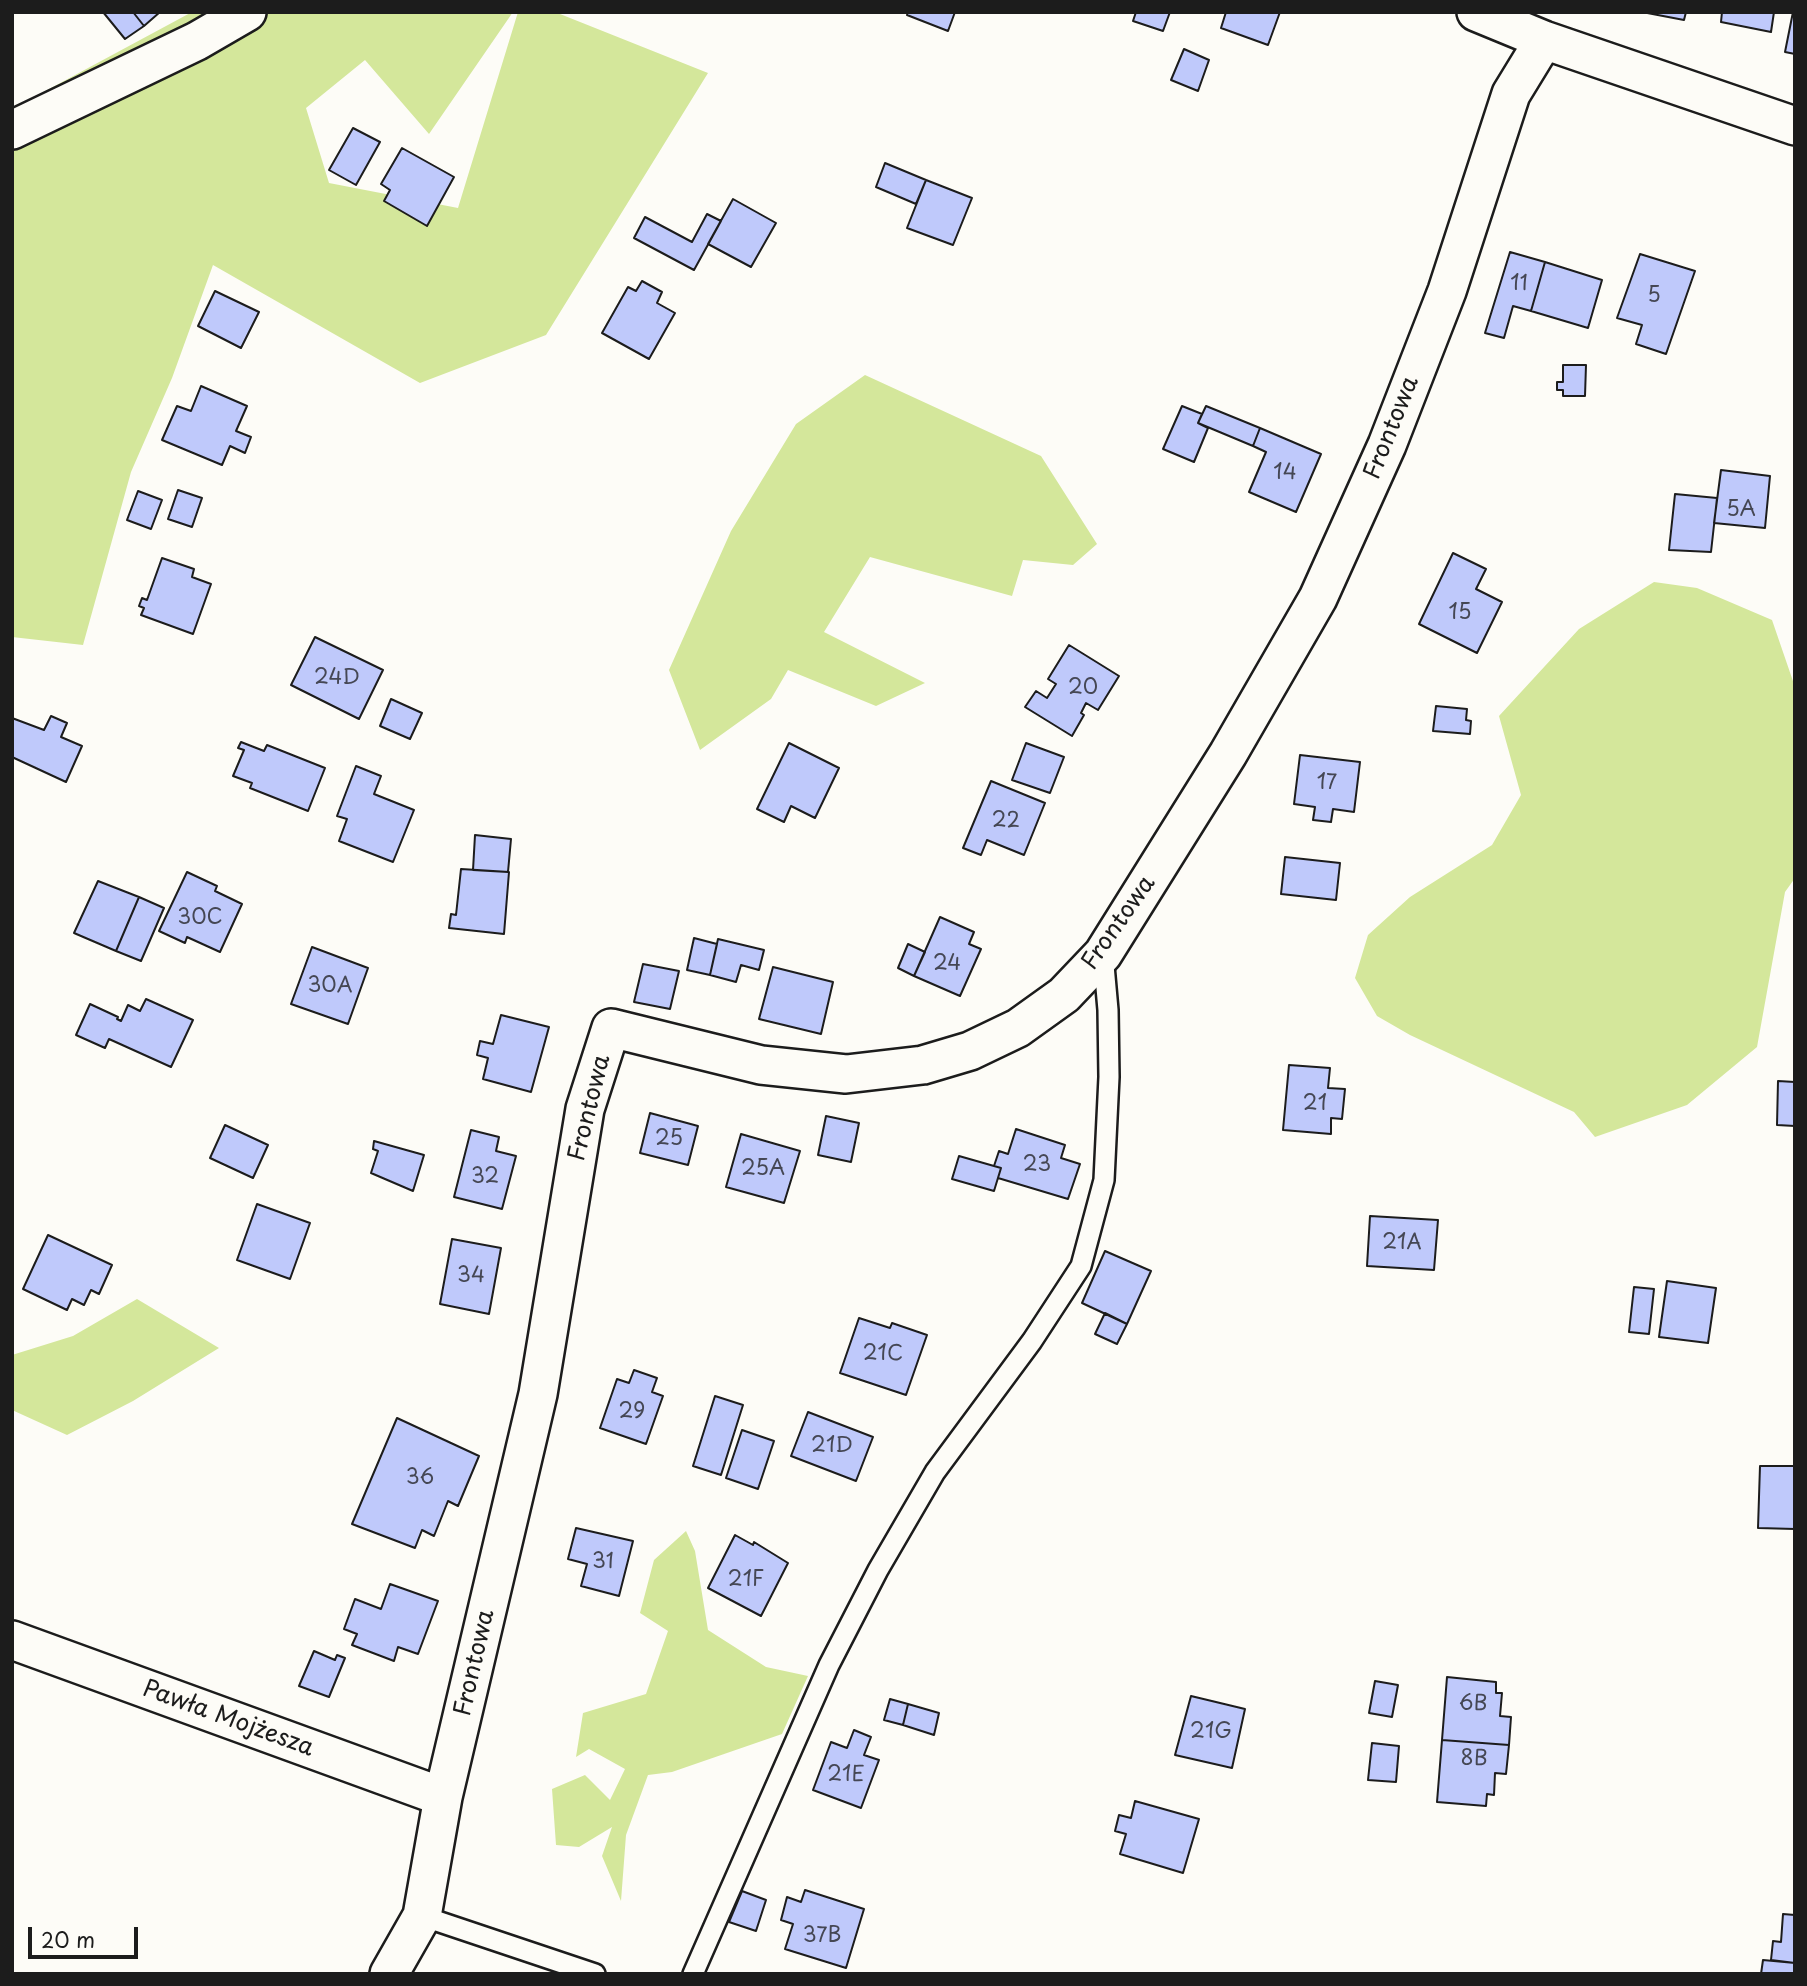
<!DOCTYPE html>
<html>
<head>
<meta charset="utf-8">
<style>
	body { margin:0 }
	#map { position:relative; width:1807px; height:1986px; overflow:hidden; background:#fdfcf7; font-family:"Playpen Sans",sans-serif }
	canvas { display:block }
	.frame { position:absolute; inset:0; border:14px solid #1c1c1c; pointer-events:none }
	.scale { position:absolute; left:28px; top:1927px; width:110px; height:32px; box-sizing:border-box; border:4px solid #1c1c1c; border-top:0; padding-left:9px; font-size:21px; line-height:24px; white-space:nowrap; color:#1c1c1c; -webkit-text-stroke:5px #fdfcf7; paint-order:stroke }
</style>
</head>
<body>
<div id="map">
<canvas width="1807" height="1986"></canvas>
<div class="frame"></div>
<div class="scale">20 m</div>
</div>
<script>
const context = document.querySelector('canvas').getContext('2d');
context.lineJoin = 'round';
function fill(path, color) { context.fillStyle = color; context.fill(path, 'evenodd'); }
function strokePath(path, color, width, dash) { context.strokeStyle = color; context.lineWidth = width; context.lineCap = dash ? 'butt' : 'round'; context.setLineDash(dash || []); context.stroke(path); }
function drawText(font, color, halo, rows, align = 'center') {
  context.font = font + ' "Playpen Sans",sans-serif'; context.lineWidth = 6; context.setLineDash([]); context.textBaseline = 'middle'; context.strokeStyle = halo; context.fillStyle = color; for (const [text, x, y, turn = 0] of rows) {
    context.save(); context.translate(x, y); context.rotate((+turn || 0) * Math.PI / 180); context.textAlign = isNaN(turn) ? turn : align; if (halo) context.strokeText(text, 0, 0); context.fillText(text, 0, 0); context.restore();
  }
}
fill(new Path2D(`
	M 192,12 L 513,12 L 429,134 L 365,60 L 306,108 L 329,183 L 458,208 L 518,12 L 555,12 L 708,73 L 546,335 L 420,383 L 213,265 L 172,378 L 131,472 L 83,645 L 12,637 L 12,109 Z
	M 865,375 L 1041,456 L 1097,544 L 1073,565 L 1023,560 L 1012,596 L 870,557 L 824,632 L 925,683 L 876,706 L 788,670 L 771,699 L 700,750 L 669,670 L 731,531 L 796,424 Z
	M 1654,582 L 1697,588 L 1772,620 L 1795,687 L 1795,878 L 1785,892 L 1757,1047 L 1687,1105 L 1595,1137 L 1574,1112 L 1410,1035 L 1377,1016 L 1355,978 L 1368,935 L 1410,897 L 1492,845 L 1521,795 L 1499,716 L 1579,629 Z
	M 137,1299 L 219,1348 L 133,1401 L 67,1435 L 12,1410 L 12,1355 L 73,1336 Z
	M 686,1531 L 695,1551 L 708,1630 L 766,1667 L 808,1676 L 782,1734 L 672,1772 L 648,1775 L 626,1835 L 621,1901 L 602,1856 L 612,1827 L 579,1847 L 556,1845 L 552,1789 L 585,1775 L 610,1800 L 625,1769 L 589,1749 L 576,1757 L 583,1713 L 646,1694 L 668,1631 L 640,1613 L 654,1560 Z`), '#d4e79b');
const building = new Path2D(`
	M 103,12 L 133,12 L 144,26 L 125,39 Z
	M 133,12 L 160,12 L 144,26 Z
	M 908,12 L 955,12 L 948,31 L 907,15 Z
	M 1136,12 L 1170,12 L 1163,31 L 1133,21 Z
	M 1226,12 L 1280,12 L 1268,45 L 1221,28 Z
	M 1642,12 L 1686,12 L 1684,20 Z
	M 1722,12 L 1774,12 L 1771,32 L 1721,22 Z
	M 1793,12 L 1795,12 L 1795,54 L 1785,52 Z
	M 1184,49 L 1209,60 L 1198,91 L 1171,80 Z
	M 353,128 L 380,142 L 356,185 L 329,170 Z
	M 402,148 L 454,177 L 427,226 L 384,201 L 390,190 L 381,184 Z
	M 885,163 L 926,180 L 916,204 L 876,187 Z
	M 926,180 L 972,198 L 953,245 L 907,228 Z
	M 733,199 L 776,223 L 751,267 L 708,244 Z
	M 707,214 L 721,221 L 694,270 L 634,238 L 645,217 L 692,242 Z
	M 1510,252 L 1545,262 L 1531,311 L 1513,306 L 1504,338 L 1485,333 Z
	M 1640,254 L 1695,271 L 1666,354 L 1636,344 L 1642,325 L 1617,318 Z
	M 1545,262 L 1602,280 L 1588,328 L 1531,311 Z
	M 642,281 L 662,292 L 657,303 L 675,313 L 649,359 L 602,333 L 628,287 L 636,291 Z
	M 215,291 L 259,312 L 241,348 L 198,326 Z
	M 1563,365 L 1586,365 L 1585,396 L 1563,396 L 1563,390 L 1557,390 L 1557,382 L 1563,382 Z
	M 201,386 L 247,406 L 236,431 L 251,437 L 245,453 L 230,446 L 222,465 L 162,440 L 177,406 L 191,411 Z
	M 1182,406 L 1202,414 L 1198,423 L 1208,428 L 1194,462 L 1163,449 Z
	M 1206,406 L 1260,428 L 1253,446 L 1198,423 Z
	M 1260,428 L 1321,454 L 1296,512 L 1249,492 L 1266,452 L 1253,446 Z
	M 1721,470 L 1770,476 L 1765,528 L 1714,523 Z
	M 178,490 L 202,498 L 192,527 L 168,519 Z
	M 138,491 L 162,500 L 151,529 L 127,520 Z
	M 1675,494 L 1717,498 L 1711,552 L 1669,550 Z
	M 1453,553 L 1486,569 L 1476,589 L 1502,602 L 1477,653 L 1419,624 Z
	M 162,558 L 194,569 L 192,577 L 211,584 L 193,634 L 141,615 L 144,608 L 139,606 L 142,598 L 147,600 Z
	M 315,637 L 383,670 L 359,719 L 291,685 Z
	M 1069,645 L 1119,676 L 1098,710 L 1086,703 L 1081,713 L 1084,715 L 1072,736 L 1025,707 L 1036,691 L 1047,698 L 1056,684 L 1048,679 Z
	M 391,699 L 422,713 L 410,739 L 380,726 Z
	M 1436,706 L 1467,709 L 1466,720 L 1471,721 L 1470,734 L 1433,731 Z
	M 51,716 L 67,723 L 61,737 L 82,746 L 66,782 L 12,757 L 12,718 L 44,730 Z
	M 241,742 L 264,751 L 267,745 L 325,768 L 308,811 L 250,788 L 252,783 L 233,776 L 244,750 L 238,748 Z
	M 789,743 L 839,768 L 815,818 L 791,806 L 784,822 L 757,809 Z
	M 1026,743 L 1064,757 L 1050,793 L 1012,780 Z
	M 1300,755 L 1360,762 L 1354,812 L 1333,809 L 1331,822 L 1313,820 L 1315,807 L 1294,804 Z
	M 356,766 L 381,776 L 374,794 L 414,810 L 393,862 L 339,841 L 347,819 L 337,816 Z
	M 991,781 L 1045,803 L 1024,855 L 987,840 L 981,855 L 963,848 Z
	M 475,835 L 511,839 L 508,872 L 473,870 Z
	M 1285,857 L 1340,863 L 1336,900 L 1281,894 Z
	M 461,869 L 509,872 L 504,934 L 449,928 L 451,914 L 456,915 Z
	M 187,872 L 217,886 L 215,891 L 242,904 L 220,952 L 187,937 L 185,943 L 159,931 Z
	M 98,881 L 139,897 L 116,951 L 74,933 Z
	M 139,897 L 164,908 L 141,961 L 116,951 Z
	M 940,917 L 974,932 L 969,944 L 981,949 L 960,996 L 914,976 Z
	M 694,938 L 717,944 L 710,975 L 687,970 Z
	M 718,939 L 764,950 L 759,970 L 741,965 L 736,982 L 710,975 Z
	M 908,944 L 925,952 L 914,976 L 898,968 Z
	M 312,947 L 368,968 L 348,1024 L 291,1004 Z
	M 643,964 L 679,971 L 670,1009 L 634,1002 Z
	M 773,967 L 833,982 L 821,1034 L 759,1019 Z
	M 146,999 L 193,1020 L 171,1067 L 109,1039 L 105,1048 L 76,1035 L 90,1004 L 118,1017 L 117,1019 L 121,1021 L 128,1005 L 140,1011 Z
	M 501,1015 L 549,1027 L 531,1092 L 483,1079 L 488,1058 L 477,1055 L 480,1041 L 493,1044 Z
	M 1289,1065 L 1330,1068 L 1328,1088 L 1345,1089 L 1342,1119 L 1331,1118 L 1331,1134 L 1283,1130 Z
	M 1778,1081 L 1795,1082 L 1795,1126 L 1777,1125 Z
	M 650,1113 L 698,1126 L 688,1165 L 640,1153 Z
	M 826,1116 L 859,1123 L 851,1162 L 818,1155 Z
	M 225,1125 L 268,1145 L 253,1178 L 210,1158 Z
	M 1016,1129 L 1065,1145 L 1061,1158 L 1080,1164 L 1068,1199 L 998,1178 L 1001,1168 L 994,1166 L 999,1151 L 1008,1154 Z
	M 471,1130 L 499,1137 L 496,1151 L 516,1156 L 502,1209 L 454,1197 Z
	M 741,1134 L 800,1151 L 784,1203 L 726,1187 Z
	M 374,1141 L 424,1155 L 413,1191 L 371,1173 L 378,1151 L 373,1149 Z
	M 959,1156 L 1001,1168 L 994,1191 L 952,1179 Z
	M 257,1204 L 310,1223 L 290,1279 L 237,1260 Z
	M 1370,1216 L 1438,1220 L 1434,1270 L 1367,1266 Z
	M 48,1235 L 112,1265 L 99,1294 L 91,1290 L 84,1305 L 72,1299 L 67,1310 L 23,1289 Z
	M 452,1239 L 501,1248 L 489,1314 L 440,1304 Z
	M 1105,1251 L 1151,1271 L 1127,1324 L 1082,1303 Z
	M 1667,1281 L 1716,1288 L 1708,1343 L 1659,1337 Z
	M 1634,1287 L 1654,1289 L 1649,1334 L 1629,1332 Z
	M 1105,1313 L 1127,1324 L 1117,1344 L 1095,1334 Z
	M 859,1318 L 890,1328 L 892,1323 L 927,1335 L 906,1395 L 840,1373 Z
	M 634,1370 L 657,1378 L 652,1392 L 663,1396 L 646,1444 L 600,1428 L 617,1379 L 629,1383 Z
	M 715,1396 L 743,1405 L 721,1475 L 693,1466 Z
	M 808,1412 L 873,1437 L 856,1481 L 791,1456 Z
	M 397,1418 L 479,1456 L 458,1506 L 448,1501 L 434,1536 L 422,1530 L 415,1548 L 352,1524 Z
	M 742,1430 L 774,1441 L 758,1489 L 726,1478 Z
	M 1760,1466 L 1795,1466 L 1795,1529 L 1758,1528 Z
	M 576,1528 L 633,1541 L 619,1596 L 581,1586 L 587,1564 L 568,1559 Z
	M 735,1535 L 753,1545 L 754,1542 L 788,1563 L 761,1616 L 708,1588 Z
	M 390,1584 L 438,1601 L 418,1654 L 398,1647 L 394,1661 L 352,1645 L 357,1634 L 344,1629 L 355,1599 L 381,1609 Z
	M 314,1651 L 335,1660 L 337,1655 L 345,1658 L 329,1697 L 299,1686 Z
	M 1447,1677 L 1496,1682 L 1496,1693 L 1502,1693 L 1500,1716 L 1511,1717 L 1509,1745 L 1442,1740 Z
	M 1375,1681 L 1398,1685 L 1392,1717 L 1369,1713 Z
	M 1191,1696 L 1245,1709 L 1232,1768 L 1175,1755 Z
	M 890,1699 L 908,1704 L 903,1725 L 884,1720 Z
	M 908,1704 L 939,1713 L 934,1735 L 903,1725 Z
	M 854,1730 L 871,1737 L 864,1755 L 879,1760 L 861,1808 L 813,1790 L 831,1742 L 847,1748 Z
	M 1442,1740 L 1509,1745 L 1506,1774 L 1495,1773 L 1494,1795 L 1487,1794 L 1486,1806 L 1437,1802 Z
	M 1372,1743 L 1399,1746 L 1396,1782 L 1368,1780 Z
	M 1135,1801 L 1199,1819 L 1183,1873 L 1120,1854 L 1126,1834 L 1115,1831 L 1119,1815 L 1131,1818 Z
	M 805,1890 L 864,1909 L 846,1968 L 785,1949 L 793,1924 L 781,1920 L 787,1897 L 801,1902 Z
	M 742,1891 L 766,1900 L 756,1931 L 729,1922 Z
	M 1783,1914 L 1795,1915 L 1795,1963 L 1771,1960 L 1773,1941 L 1781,1942 Z
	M 1763,1960 L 1795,1963 L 1795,1974 L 1761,1974 Z`);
fill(building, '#bfc9fb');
strokePath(building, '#1c1c1c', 2);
const service = new Path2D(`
	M 422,1916 L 595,1974
	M 693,1974 L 829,1665 L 878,1570 L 935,1472 L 1032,1341 L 1081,1266 L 1104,1180 L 1109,1077 L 1108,1010 L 1103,954`);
const minor = new Path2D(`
	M 1476,12 L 1544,40 L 1795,126
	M 12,130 L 197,41 L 247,12
	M 12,1640 L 443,1797
	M 389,1974 L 422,1916 L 443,1797 L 538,1394 L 585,1109 L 611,1028 L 761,1065 L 846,1074 L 923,1065 L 970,1051 L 1018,1028 L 1064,995 L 1103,954 L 1228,754 L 1318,598 L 1387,445 L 1447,291 L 1511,94 L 1544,40`);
strokePath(service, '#1c1c1c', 24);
strokePath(minor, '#1c1c1c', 42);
strokePath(service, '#fdfcf7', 19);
strokePath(minor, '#fdfcf7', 37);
drawText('21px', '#454754', null, [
	["11",1519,284],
	["5",1654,296],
	["14",1285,473],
	["5A",1741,510],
	["15",1460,613],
	["24D",337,678],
	["20",1083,688],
	["17",1327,783],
	["22",1006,821],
	["30C",200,918],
	["24",947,964],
	["30A",330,986],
	["21",1315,1104],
	["25",669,1139],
	["23",1037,1165],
	["25A",763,1169],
	["32",485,1177],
	["21A",1402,1243],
	["34",471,1276],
	["21C",883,1354],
	["29",632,1412],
	["21D",832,1446],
	["36",420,1478],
	["31",603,1562],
	["21F",746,1580],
	["6B",1473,1704],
	["21G",1211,1732],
	["8B",1474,1759],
	["21E",846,1775],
	["37B",822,1936]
]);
drawText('24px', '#1c1c1c', '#fdfcf7', [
	["Frontowa",1392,428,-68],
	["Frontowa",1119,923,-55],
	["Frontowa",590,1108,-76],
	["Frontowa",475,1663,-77],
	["Pawła Mojżesza",228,1719,20]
]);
</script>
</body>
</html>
